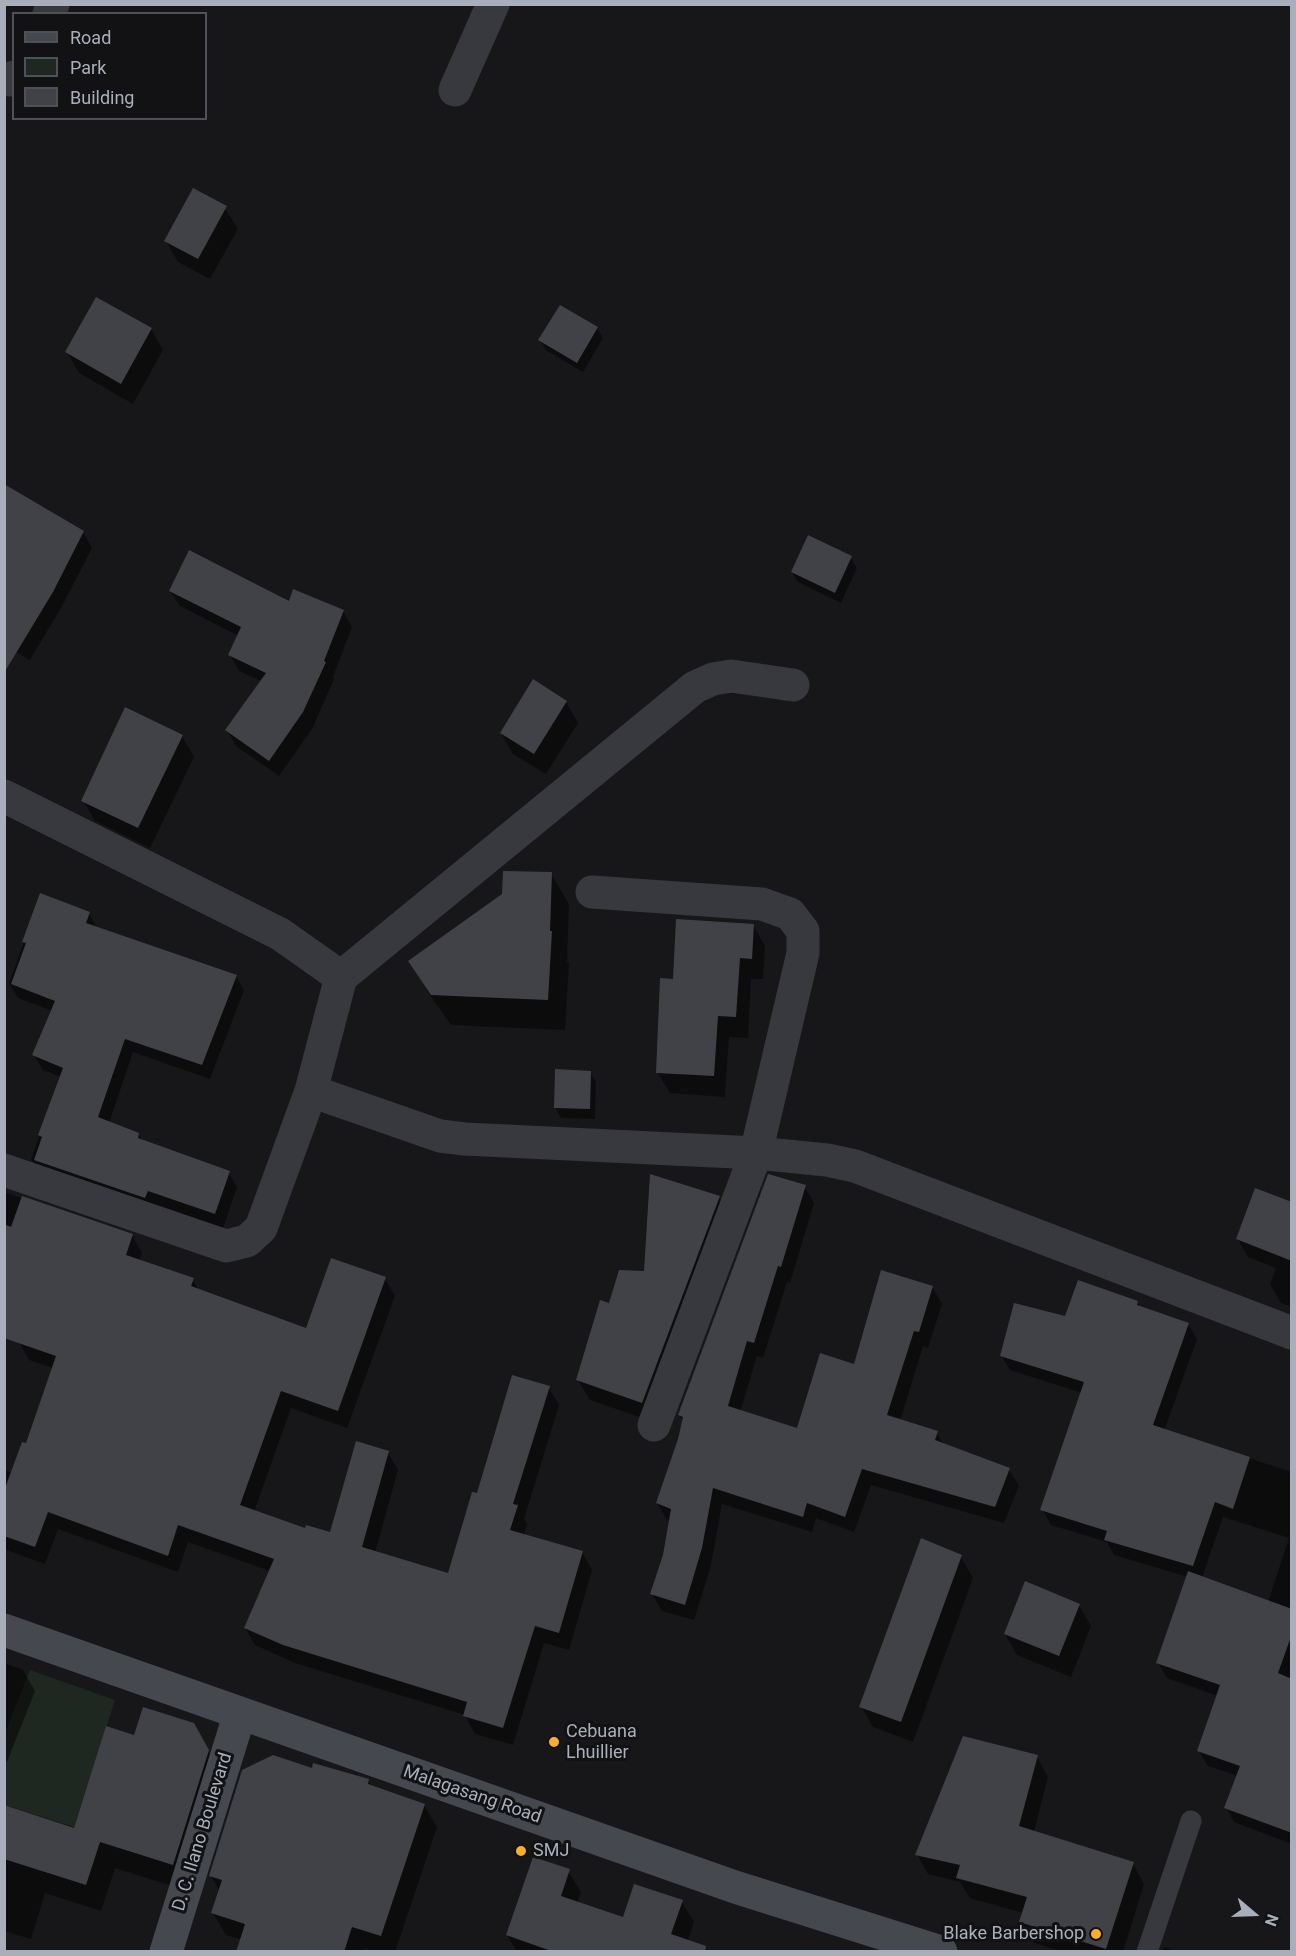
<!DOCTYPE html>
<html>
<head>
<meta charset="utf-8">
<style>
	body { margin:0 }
	#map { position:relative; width:1296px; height:1956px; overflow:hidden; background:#171719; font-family:Roboto,sans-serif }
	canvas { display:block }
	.frame { position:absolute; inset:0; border:6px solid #a9afba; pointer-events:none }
	.legend { position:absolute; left:12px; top:12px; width:195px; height:108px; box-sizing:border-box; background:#121215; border:2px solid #4e5157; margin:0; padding:8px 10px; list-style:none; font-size:18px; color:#a9afba }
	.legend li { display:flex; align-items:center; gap:12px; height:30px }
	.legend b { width:30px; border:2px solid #4e5157 }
	.north { position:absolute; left:1224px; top:1884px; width:60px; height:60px; -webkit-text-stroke:4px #121215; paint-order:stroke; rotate:109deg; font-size:16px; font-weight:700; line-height:24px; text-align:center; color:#a9afba }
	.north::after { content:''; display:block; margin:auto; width:21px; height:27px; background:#a9afba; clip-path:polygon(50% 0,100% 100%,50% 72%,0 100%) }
</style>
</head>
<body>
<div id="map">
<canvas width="1296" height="1956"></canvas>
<div class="frame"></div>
<ul class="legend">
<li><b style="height:8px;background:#46484f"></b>Road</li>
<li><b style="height:16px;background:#1f2820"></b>Park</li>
<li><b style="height:16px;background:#414247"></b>Building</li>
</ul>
<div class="north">N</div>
</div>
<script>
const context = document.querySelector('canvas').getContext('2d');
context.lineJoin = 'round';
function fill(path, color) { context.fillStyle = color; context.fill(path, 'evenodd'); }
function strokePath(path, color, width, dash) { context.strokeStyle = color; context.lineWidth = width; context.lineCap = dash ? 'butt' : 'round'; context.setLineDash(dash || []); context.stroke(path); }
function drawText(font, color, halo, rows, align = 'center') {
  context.font = font + ' Roboto,sans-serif'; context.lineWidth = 6; context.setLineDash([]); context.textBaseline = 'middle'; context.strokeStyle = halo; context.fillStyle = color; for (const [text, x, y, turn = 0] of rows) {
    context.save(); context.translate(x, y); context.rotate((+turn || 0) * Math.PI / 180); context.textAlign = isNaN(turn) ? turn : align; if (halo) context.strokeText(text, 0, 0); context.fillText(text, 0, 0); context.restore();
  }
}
fill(new Path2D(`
	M 30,1670 L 115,1700 L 74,1827 L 5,1805 L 4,1735 Z`), '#1f2820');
fill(new Path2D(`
	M 225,208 L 238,229 L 210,279 L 178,262 L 166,241 Z
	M 597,328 L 603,338 L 583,372 L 546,350 L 540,340 Z
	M 151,329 L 163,350 L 133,404 L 79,373 L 67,352 Z
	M 83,532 L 92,548 L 61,608 L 30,660 L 4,645 Z
	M 851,558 L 857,568 L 841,603 L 798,582 L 792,572 Z
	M 170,591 L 290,603 L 343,611 L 352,627 L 333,677 L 334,679 L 312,729 L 279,776 L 236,746 L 227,730 L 261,681 L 239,671 L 230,655 L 239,636 L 180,606 Z
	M 566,702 L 578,723 L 546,774 L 513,754 L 501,733 Z
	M 182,736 L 194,757 L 150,848 L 95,821 L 83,800 Z
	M 551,874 L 569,904 L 567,961 L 569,963 L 565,1030 L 451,1025 L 428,992 L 410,961 Z
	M 41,895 L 89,913 L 97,928 L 236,976 L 244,990 L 210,1079 L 133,1052 L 109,1123 L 138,1134 L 143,1141 L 229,1173 L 237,1187 L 223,1228 L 39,1173 L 31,1159 L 61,1077 L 43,1070 L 34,1055 L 53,1011 L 18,998 L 9,983 Z
	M 753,925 L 765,946 L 763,979 L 751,979 L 748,1038 L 729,1037 L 725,1097 L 670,1093 L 657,1072 L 674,981 Z
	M 590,1072 L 596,1082 L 595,1119 L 561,1118 L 555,1107 Z
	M 805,1187 L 814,1203 L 790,1283 L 787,1282 L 763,1358 L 757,1356 L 740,1412 L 798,1429 L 855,1365 L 932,1287 L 942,1304 L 928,1348 L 923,1346 L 900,1421 L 937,1433 L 944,1446 L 1009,1470 L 1019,1486 L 1004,1523 L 871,1485 L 854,1532 L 816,1518 L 812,1532 L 722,1504 L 711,1565 L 694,1620 L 662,1611 L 652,1594 L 664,1555 L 670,1521 L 667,1520 L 657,1503 L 684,1422 L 679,1415 Z
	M 4,1192 L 132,1235 L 142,1253 L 139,1261 L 193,1280 L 199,1291 L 307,1330 L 385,1279 L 395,1296 L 347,1428 L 291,1408 L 254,1512 L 306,1530 L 331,1534 L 388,1453 L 398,1470 L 375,1553 L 449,1575 L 478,1495 L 549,1388 L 559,1405 L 524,1519 L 527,1524 L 524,1535 L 582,1552 L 592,1570 L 569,1650 L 544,1643 L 513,1745 L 475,1734 L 465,1715 L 295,1663 L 255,1645 L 245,1628 L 270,1571 L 188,1542 L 178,1572 L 58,1529 L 45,1564 L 4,1549 L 4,1470 L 13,1473 L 27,1445 L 53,1368 L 29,1360 L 19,1342 L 4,1293 Z
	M 719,1197 L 731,1217 L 654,1422 L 590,1400 L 578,1380 L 610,1305 Z
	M 1292,1203 L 1292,1307 L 1281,1303 L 1270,1284 L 1276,1268 L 1248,1257 L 1237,1238 Z
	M 1137,1302 L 1141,1308 L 1188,1324 L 1197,1339 L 1164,1431 L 1292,1472 L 1292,1672 L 1289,1680 L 1292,1681 L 1292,1844 L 1234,1822 L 1226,1807 L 1238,1776 L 1208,1766 L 1199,1751 L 1218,1696 L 1167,1678 L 1158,1663 L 1188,1577 L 1114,1555 L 1107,1542 L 1051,1525 L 1042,1509 L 1082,1393 L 1010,1370 L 1001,1355 L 1066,1318 ZM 1223,1517 L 1289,1538 L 1268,1602 L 1202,1578 Z
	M 961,1557 L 973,1578 L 913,1742 L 873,1727 L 861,1706 Z
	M 1079,1605 L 1091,1626 L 1071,1677 L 1017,1655 L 1005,1634 Z
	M 4,1663 L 23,1670 L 35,1691 L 7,1762 L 4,1761 Z
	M 193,1724 L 223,1778 L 188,1891 L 115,1868 L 101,1911 L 45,1893 L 31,1939 L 4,1931 L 4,1807 L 75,1830 L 135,1737 Z
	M 1037,1757 L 1048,1777 L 1034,1832 L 1133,1864 L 1144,1884 L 1123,1952 L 1063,1952 L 1032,1942 L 1021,1922 L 1023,1913 L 970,1898 L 960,1882 L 928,1874 L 917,1854 Z
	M 313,1770 L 368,1780 L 372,1787 L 424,1805 L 437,1827 L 395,1952 L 375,1952 L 365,1948 L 364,1952 L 238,1952 L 242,1940 L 226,1935 L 213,1913 L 220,1892 L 211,1876 Z
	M 568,1871 L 581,1892 L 577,1903 L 622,1926 L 681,1901 L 694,1922 L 684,1952 L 517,1952 L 507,1935 Z
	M 1164,1947 L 1178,1952 L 1162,1952 Z`), '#0007');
fill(new Path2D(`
	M 193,188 L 227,206 L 198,259 L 164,241 Z
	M 96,297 L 152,328 L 121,384 L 65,352 Z
	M 560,305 L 598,327 L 577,363 L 538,340 Z
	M 4,484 L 84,531 L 53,592 L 4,673 Z
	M 808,535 L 852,556 L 835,593 L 791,572 Z
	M 189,550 L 289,601 L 293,589 L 344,610 L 324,661 L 326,662 L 303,712 L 269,761 L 225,730 L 266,673 L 228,655 L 241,627 L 169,591 Z
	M 533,679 L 567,701 L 534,754 L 500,733 Z
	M 125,707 L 183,735 L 138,828 L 81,801 Z
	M 503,871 L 552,872 L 550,931 L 552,931 L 548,1000 L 431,995 L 408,961 L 502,894 Z
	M 40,893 L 90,912 L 86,923 L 237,975 L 202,1065 L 125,1039 L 98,1117 L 139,1133 L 138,1138 L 230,1171 L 215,1214 L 148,1191 L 145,1198 L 34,1160 L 42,1137 L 38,1135 L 63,1068 L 32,1055 L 55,1001 L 11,984 L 26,943 L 22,942 Z
	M 676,919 L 754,924 L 752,959 L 740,958 L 736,1017 L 718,1016 L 714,1076 L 656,1073 L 660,978 L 673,979 Z
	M 555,1069 L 591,1071 L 590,1109 L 554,1108 Z
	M 650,1174 L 720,1196 L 642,1403 L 576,1380 L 600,1300 L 609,1303 L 619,1270 L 644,1271 Z
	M 768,1174 L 806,1185 L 781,1267 L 778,1266 L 754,1343 L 747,1341 L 728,1406 L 797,1428 L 820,1353 L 854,1364 L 881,1270 L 933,1286 L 919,1332 L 914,1331 L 887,1415 L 938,1431 L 935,1440 L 1010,1468 L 995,1507 L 862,1469 L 845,1517 L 807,1503 L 803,1517 L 713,1488 L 702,1548 L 685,1605 L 650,1594 L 663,1555 L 671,1509 L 656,1503 L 678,1439 L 683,1417 L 678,1415 Z
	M 1255,1188 L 1292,1202 L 1292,1261 L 1236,1239 Z
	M 22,1196 L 133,1234 L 126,1255 L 194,1278 L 191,1286 L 306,1328 L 331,1258 L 386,1277 L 338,1411 L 281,1391 L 240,1505 L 305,1528 L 306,1525 L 330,1532 L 356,1441 L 389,1451 L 362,1547 L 448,1573 L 472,1492 L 477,1493 L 512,1375 L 550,1386 L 513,1504 L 518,1505 L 510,1530 L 583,1551 L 559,1633 L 535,1626 L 503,1728 L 463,1716 L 467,1702 L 283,1645 L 244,1628 L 274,1559 L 178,1525 L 168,1556 L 48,1512 L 35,1547 L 4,1536 L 4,1491 L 22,1442 L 26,1443 L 56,1356 L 4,1338 L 4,1224 L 11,1227 Z
	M 1078,1280 L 1138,1301 L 1137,1305 L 1189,1323 L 1153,1425 L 1250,1457 L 1233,1509 L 1215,1502 L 1193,1566 L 1104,1540 L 1107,1531 L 1040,1510 L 1084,1382 L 1000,1356 L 1014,1303 L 1065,1316 Z
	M 921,1538 L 962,1555 L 901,1722 L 859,1707 Z
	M 1188,1571 L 1292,1609 L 1292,1634 L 1278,1673 L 1292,1679 L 1292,1833 L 1224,1808 L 1240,1766 L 1197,1751 L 1220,1685 L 1156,1663 Z
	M 1025,1581 L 1080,1604 L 1059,1656 L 1004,1634 Z
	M 143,1707 L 194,1723 L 209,1750 L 173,1865 L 100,1842 L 86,1885 L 4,1859 L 4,1805 L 74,1828 L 106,1726 L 134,1735 Z
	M 963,1736 L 1038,1755 L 1019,1826 L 1134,1862 L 1106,1949 L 1019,1922 L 1027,1897 L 956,1878 L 960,1865 L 915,1855 Z
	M 273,1755 L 312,1768 L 313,1763 L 369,1779 L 368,1784 L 425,1804 L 381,1936 L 352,1927 L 344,1952 L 236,1952 L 245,1924 L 211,1913 L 222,1880 L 209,1876 L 242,1770 Z
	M 533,1857 L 570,1869 L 561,1896 L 623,1917 L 634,1884 L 683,1900 L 671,1934 L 706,1946 L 705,1952 L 554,1952 L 506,1935 Z`), '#414247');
strokePath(new Path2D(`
	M 1147,1952 L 1191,1821`), '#38393f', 21);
strokePath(new Path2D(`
	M 49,14 L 53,4
	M 4,79 L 10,80 L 14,77
	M 455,90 L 493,4
	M 4,796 L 280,934 L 341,977 L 311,1091 L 261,1228 L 247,1241 L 226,1246 L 4,1170
	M 592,892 L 762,904 L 790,914 L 803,931 L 803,953 L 756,1153 L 654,1425
	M 341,977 L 695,687 L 713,679 L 731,676 L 793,685
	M 311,1091 L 440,1136 L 465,1139 L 756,1153 L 827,1160 L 855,1166 L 1292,1333`), '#38393f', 33);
strokePath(new Path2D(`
	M 4,1630 L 735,1887 L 941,1952
	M 166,1952 L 240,1713`), '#46484f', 33);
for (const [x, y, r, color] of [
	[554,1742,6,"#faae2e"],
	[521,1851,6,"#faae2e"],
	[1096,1934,6,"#faae2e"]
]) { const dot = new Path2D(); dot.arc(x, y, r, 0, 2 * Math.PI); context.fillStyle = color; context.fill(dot); strokePath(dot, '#121215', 2); }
drawText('18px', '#a9afba', '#121215', [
	["Cebuana",566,1732],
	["Lhuillier",566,1753],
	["SMJ",533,1851],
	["Blake Barbershop",1084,1934,"right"]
], 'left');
drawText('18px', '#a9afba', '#121215', [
	["Malagasang Road",472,1795,19],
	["D. C. Ilano Boulevard",203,1832,-73]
]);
</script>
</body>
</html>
